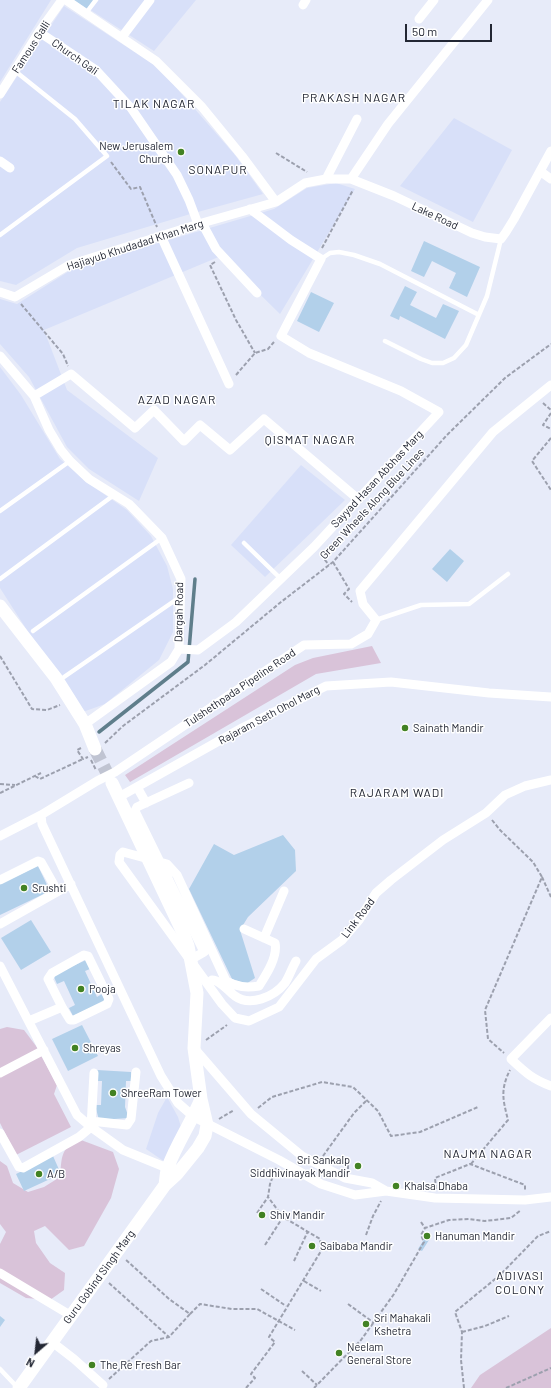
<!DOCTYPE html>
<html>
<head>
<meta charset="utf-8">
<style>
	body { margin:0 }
	#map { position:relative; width:551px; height:1388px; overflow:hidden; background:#e7ebf9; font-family:Barlow,sans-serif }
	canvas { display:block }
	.north { position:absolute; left:16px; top:1332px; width:40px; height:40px; -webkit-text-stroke:3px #fff; paint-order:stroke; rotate:208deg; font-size:11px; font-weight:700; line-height:16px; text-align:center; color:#232734 }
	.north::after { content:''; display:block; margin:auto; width:14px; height:18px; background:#232734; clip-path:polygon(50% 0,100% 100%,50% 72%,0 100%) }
	.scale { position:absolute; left:405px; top:24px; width:87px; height:18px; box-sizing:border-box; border:2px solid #232734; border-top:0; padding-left:5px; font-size:12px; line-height:14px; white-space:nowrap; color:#232734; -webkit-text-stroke:3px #fff; paint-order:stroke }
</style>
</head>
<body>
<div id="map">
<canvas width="551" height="1388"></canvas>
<div class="north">N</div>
<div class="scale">50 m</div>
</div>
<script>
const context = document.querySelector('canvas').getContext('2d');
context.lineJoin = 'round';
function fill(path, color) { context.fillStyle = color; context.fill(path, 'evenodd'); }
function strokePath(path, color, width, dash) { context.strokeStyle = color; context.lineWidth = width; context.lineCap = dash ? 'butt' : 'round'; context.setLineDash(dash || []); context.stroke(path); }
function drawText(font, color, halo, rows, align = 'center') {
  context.font = font + ' Barlow,sans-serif'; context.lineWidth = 3; context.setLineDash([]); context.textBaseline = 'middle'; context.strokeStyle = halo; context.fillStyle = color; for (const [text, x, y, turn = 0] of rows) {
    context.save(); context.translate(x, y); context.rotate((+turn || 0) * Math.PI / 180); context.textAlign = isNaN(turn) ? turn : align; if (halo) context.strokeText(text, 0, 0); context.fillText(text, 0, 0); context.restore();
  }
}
fill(new Path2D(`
	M 0,0 L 51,0 L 0,82 Z
	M 75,0 L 196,0 L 154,51 Z
	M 64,6 L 159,68 L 235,155 L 263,194 L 187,215 L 77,248 L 16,285 L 0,281 L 0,102 Z
	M 454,118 L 512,150 L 473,222 L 400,186 Z
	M 336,183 L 355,189 L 280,314 L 221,256 L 44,330 L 67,390 L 158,458 L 139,501 L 89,469 L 67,447 L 29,377 L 0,344 L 0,299 L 17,304 L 74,268 L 274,209 L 307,188 Z
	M 0,367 L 21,395 L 60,459 L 88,483 L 127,510 L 151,536 L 167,566 L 173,589 L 173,632 L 159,660 L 105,704 L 80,713 L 0,588 Z
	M 301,465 L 345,500 L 265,577 L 231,545 Z
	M 167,1097 L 178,1117 L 181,1127 L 165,1162 L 146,1149 L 158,1113 Z`), '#d8e0f9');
fill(new Path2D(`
	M 372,646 L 381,663 L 316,674 L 130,782 L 125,775 L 295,665 L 313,658 Z
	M 7,1027 L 24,1030 L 36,1046 L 57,1085 L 54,1094 L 71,1127 L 16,1155 L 0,1123 L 0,1029 Z
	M 81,1140 L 113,1152 L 119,1169 L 111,1198 L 84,1246 L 69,1250 L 45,1226 L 34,1231 L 36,1243 L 50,1263 L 65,1273 L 64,1290 L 50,1300 L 26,1298 L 0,1283 L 0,1244 L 6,1232 L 0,1224 L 0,1161 L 7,1166 L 13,1183 L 28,1192 L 44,1187 L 60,1177 C 62,1157 60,1147 81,1140 Z
	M 551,1328 L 551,1388 L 471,1388 L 480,1375 Z`), '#d9c3d9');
strokePath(new Path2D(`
	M 99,732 L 188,662 L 195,579`), '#5f7e8b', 3.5);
fill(new Path2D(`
	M 74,0 L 93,0 L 87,9 Z
	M 424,241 L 480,267 L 467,297 L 449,288 L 456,273 L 432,261 L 424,277 L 411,271 Z
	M 405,286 L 417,292 L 410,305 L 436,318 L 443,304 L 459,311 L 445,339 L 400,316 L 399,320 L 390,316 Z
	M 311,292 L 334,303 L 319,332 L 297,321 Z
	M 450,549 L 464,561 L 447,582 L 432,569 Z
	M 283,835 L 295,850 L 296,871 L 248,917 L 240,930 L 255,978 L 246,984 L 235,980 L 232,979 L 189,889 L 214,844 L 234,855 Z
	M 38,866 L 50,891 L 0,915 L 0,884 Z
	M 31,920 L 51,952 L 21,970 L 1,938 Z
	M 86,960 L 90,969 L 85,971 L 97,997 L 102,994 L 105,1001 L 73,1016 L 69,1008 L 75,1005 L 64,981 L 57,984 L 53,975 Z
	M 82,1025 L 98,1056 L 68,1071 L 52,1039 Z
	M 97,1070 L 131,1072 L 131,1081 L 126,1081 L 125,1107 L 129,1118 L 99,1120 L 95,1105 L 101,1105 L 102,1081 L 96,1081 Z
	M 53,1156 L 61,1174 L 24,1191 L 16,1174 Z
	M 425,1238 L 429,1240 L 422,1251 L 418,1249 Z
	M 0,1316 L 5,1320 L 0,1327 Z`), '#b2d0ea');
strokePath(new Path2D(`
	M 95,749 L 112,783`), '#c0c4d2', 13, [13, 6]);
strokePath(new Path2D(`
	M 276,153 L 307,172
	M 111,162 L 131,189 L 140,187 L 157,227
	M 322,248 L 353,190
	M 215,262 L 210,265 L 236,320 L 255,353
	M 21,304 L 63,354 L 68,366
	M 236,375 L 255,353 L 268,349 L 274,342
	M 543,403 L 551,410
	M 551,413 L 543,425 L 551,429
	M 551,438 L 532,461 L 551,490
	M 321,555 L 329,565
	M 333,562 L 349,589 L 344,594 L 352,602
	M 0,656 L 32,709 L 47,710 L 60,705
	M 105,743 L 123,726 L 205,665 L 281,602 L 333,562 L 447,435 L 505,378 L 551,344
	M 81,748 L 77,750 L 83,759 L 88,757
	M 91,760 L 96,770
	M 35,776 L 40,779 L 83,759
	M 0,784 L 15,785
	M 0,793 L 41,773
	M 492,820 L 500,830 L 533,862 L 542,877 L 485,1010 L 488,1039 L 504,1053
	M 542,877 L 551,897
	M 206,1040 L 227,1025
	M 258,1108 L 272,1097 L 322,1082 L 353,1087 L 378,1111 L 391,1136 L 420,1132 L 478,1107
	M 219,1119 L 234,1110
	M 323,1156 L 354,1113 L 367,1100
	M 471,1164 L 508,1120 C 503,1100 500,1090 510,1070
	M 348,1169 L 348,1159
	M 436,1189 L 435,1178 L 470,1164 L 525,1185 L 525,1191
	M 257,1213 L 268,1197
	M 421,1222 L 425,1228 L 449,1220 L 469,1219 L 485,1221 L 511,1218 L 521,1210
	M 366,1235 L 373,1216 L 381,1201
	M 265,1245 L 283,1217
	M 294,1261 L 308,1231
	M 304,1281 L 321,1291
	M 109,1283 L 169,1337
	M 261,1289 L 286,1306
	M 348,1304 L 374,1323
	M 190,1314 L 200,1304 L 232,1309 L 257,1309 L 295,1330
	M 462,1332 L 485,1326 L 509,1316
	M 302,1371 L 317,1385
	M 109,1379 L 151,1341 L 169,1337 L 190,1314 L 169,1299 L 125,1259
	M 246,1388 L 255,1378 L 251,1374 L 275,1342 L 269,1337 L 321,1251 L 320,1239 L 283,1217 L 268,1197 L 270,1184 L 276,1168
	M 314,1388 L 361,1340 L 394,1294 L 424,1242 L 421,1235 L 425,1228
	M 464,1388 L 461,1360 L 462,1332 L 455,1312 L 500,1275 L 538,1236 L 551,1231
	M 506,1388 L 551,1368`), '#9ca0ae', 2, [4, 2]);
strokePath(new Path2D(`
	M 86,13 L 96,0
	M 0,235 L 107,156 L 75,119 L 15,71
	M 321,259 L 330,253 L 339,252 L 354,255 L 380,264 L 479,315
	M 385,341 L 421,359 L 432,363 L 443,363 L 454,358 L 466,345 L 487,296 L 501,239
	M 0,511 L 70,461
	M 244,543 L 281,579
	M 0,579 L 114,495
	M 376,620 L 421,605 L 469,604 L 508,574
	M 33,631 L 162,538
	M 64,677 L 180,597
	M 0,1369 L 18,1388`), '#fff', 4.5);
strokePath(new Path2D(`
	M 66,0 L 156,61 L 202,107 L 242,156 L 276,202
	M 303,5 L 306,0
	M 419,19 L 434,0
	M 39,32 L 96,70 L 131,108 L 177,175 L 189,200 L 198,224
	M 122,37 L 150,0
	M 0,94 L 39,32 L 62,0
	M 0,161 L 10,168
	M 540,171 L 551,179
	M 326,179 L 357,119
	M 351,179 L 388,124 L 488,0
	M 202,223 L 216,249 L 257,293
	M 161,236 L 229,384
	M 0,292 L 15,297 L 69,265 L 202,223 L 276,202 L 305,183 L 326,179 L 351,179 L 394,196 L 472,233 L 485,237 L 501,239 L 506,232 L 514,219 L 551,151
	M 0,356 L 34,396 L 49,430 L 61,450 L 70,461 L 89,479 L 129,504 L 162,538 L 181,579 L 179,649 L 171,662 L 85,724
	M 34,396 L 71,374 L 135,428 L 154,410 L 184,441 L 200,425 L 230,450 L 264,419 L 358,499
	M 179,649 L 198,650 L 236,622 L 314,547 L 439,412 L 401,391 L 309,353 L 281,336 L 321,259 L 291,240 L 250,209
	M 189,783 L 137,807 L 135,811 L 204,952 L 190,960
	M 137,787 L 146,803
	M 119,797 L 242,728 L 326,686 L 391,682 L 489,693 L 551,697
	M 41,815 L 42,824 L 161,1076 L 178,1103 L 194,1117 L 279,1160 L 321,1184 L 355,1195 L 386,1191
	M 0,836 L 41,815 L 97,781 L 115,772 L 304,645 L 351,644 L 368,634 L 376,620 L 363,604 L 360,591 L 493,432 L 551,385
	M 0,880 L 38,861 L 41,862 L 54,885
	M 0,924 L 71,884
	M 244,929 L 275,943 C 278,957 266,975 259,986 C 246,988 237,987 226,981 L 177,875 L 167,864 L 123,852 L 120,855 L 119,862 L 222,1004 L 235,1018 L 249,1021 L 279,1007 L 316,959 L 342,940 L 359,920 L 376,893 L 391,880 L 443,840 L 486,813 L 505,795 L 525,786 L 551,780
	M 264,938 L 284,891
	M 0,966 L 77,1115 L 91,1127 L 123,1150 L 172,1170
	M 208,984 L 212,980 C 220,980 228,991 235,996 C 250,1007 274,997 285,983 C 289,977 292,968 296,961
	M 551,1018 L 511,1059 C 525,1072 532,1079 551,1086
	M 29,1021 L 62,1007 L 70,1020 L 74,1020 L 107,1004 L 109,999 L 88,956 L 84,955 L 52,973 L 48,979 L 62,1007
	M 194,1048 L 251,1114 L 302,1156 L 345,1178 L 372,1183 L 386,1191 L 435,1198 L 525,1200 L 551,1197
	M 0,1073 L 44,1050
	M 91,1121 L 127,1125 L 131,1119 L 136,1072
	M 0,1133 L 19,1167 L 23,1168 L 79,1137 L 91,1127 L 94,1073
	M 0,1273 L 70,1315
	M 52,1342 L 74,1359 L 103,1385`), '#fff', 9);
strokePath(new Path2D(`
	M 0,606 L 56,678 L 85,724 L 95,749
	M 165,1185 C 166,1179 166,1172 168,1167 C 177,1143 191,1123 201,1099
	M 19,1388 L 165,1185 L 177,1174 L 198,1148 L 205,1136 L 207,1125 L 201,1099 L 194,1048 L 197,993 L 188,946 L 184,935 L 112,783`), '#fff', 13);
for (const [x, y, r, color] of [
	[181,152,4,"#428223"],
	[405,728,4,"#428223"],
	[24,888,4,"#428223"],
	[81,989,4,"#428223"],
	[75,1048,4,"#428223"],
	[113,1093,4,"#428223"],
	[358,1166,4,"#428223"],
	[39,1174,4,"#428223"],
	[396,1186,4,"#428223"],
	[262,1215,4,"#428223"],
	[427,1236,4,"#428223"],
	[312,1246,4,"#428223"],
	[366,1324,4,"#428223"],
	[339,1353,4,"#428223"],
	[92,1365,4,"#428223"]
]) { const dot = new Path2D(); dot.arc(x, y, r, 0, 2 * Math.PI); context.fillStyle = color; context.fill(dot); strokePath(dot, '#fff', 1.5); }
drawText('11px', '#232734', '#fff', [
	["Famous Galli",31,47,-57],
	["Church Gali",75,57,35],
	["Lake Road",435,216,25],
	["Hajiayub Khudadad Khan Marg",135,245,-18],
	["Sayyad Hasan Abbhas Marg",377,479,-47],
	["Green Wheels Along Blue Lines",372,504,-47],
	["Dargah Road",179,612,-89],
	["Tulshethpada Pipeline Road",240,688,-34],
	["Rajaram Seth Ohol Marg",269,715,-28],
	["Link Road",358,918,-53],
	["Guru Gobind Singh Marg",99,1277,-54]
]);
drawText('11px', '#232734', '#fff', [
	["New Jerusalem",173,146,"right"],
	["Church",173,159,"right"],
	["Sainath Mandir",413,728],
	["Srushti",32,888],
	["Pooja",89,989],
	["Shreyas",83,1048],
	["ShreeRam Tower",121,1093],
	["Sri Sankalp",350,1160,"right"],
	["Siddhivinayak Mandir",350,1173,"right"],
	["A/B",47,1174],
	["Khalsa Dhaba",404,1186],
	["Shiv Mandir",270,1215],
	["Hanuman Mandir",435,1236],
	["Saibaba Mandir",320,1246],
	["Sri Mahakali",374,1318],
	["Kshetra",374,1331],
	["Neelam",347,1347],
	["General Store",347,1360],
	["The Re Fresh Bar",100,1365]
], 'left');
context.letterSpacing = '1px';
drawText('12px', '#232734', '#fff', [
	["PRAKASH NAGAR",354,98],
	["TILAK NAGAR",154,104],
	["SONAPUR",218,170],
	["AZAD NAGAR",177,400],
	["QISMAT NAGAR",310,440],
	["RAJARAM WADI",397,793],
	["NAJMA NAGAR",488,1154],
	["ADIVASI",520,1276],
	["COLONY",520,1290]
]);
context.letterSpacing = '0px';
</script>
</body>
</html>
